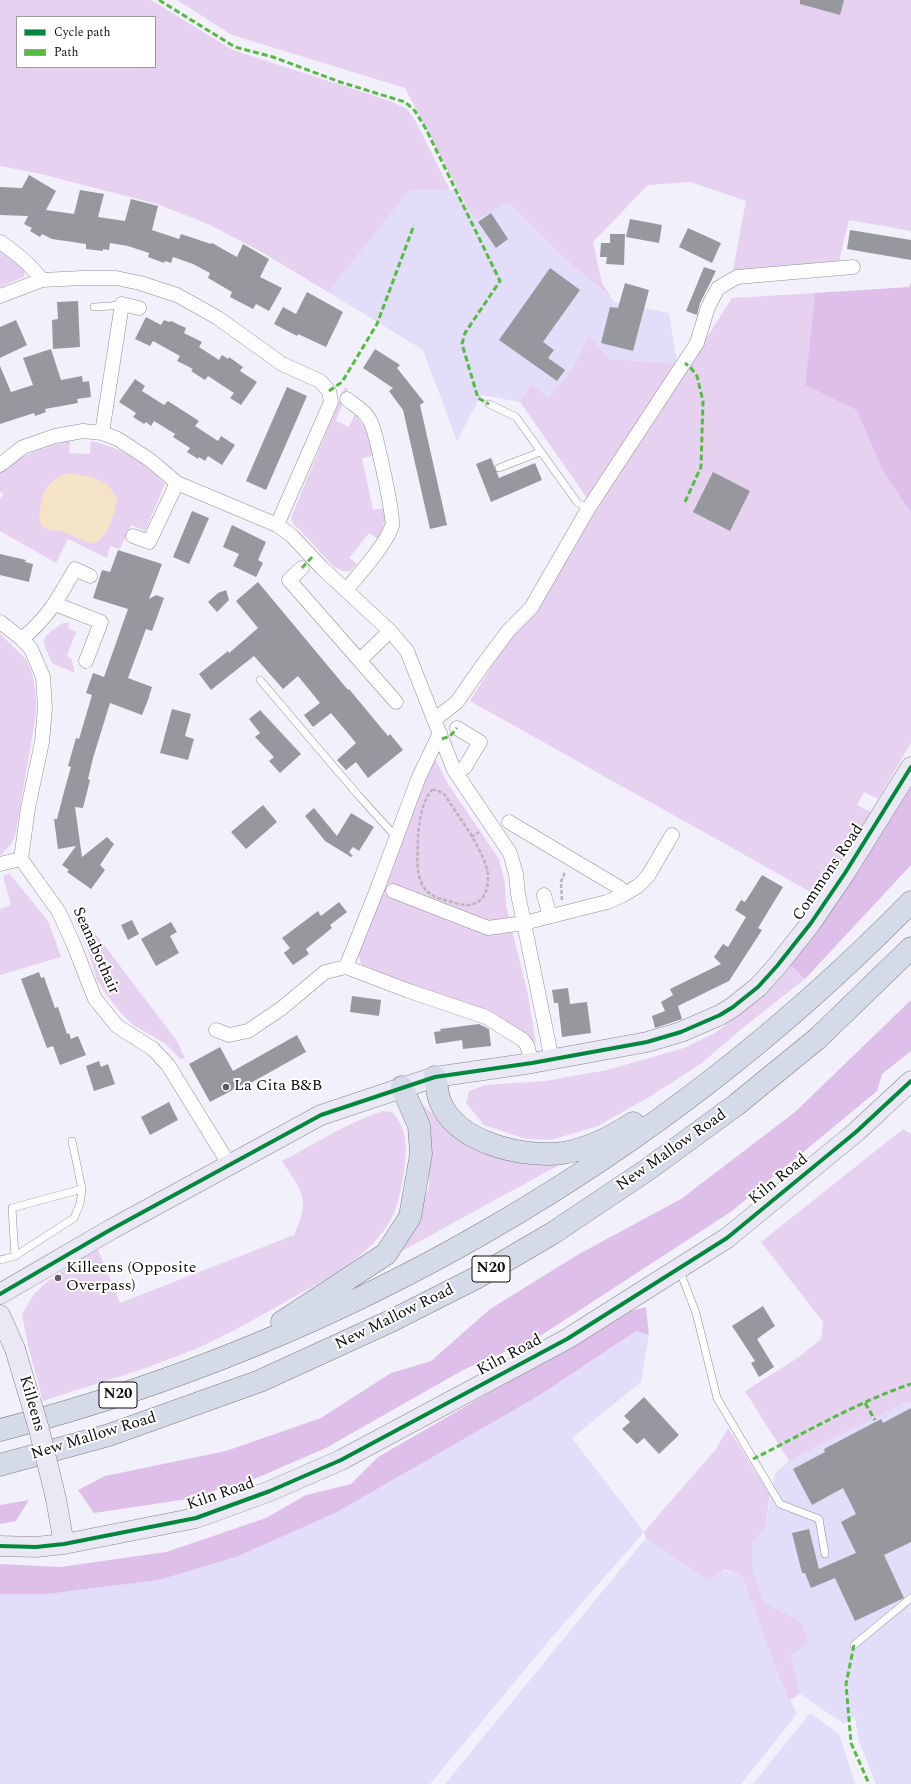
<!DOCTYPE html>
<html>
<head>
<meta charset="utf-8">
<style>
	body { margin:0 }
	#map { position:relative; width:911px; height:1784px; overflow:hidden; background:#f2f1fb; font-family:Spectral,serif }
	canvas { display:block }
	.legend { position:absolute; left:16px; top:16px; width:140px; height:52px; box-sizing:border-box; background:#fff; border:1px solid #9e9e9e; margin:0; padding:5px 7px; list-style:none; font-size:12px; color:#0d0d0d }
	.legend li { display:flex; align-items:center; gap:8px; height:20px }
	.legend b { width:20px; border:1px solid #9e9e9e }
</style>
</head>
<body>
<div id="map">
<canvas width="911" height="1784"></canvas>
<ul class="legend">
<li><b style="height:5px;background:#00873e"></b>Cycle path</li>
<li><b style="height:5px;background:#58b947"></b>Path</li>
</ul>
</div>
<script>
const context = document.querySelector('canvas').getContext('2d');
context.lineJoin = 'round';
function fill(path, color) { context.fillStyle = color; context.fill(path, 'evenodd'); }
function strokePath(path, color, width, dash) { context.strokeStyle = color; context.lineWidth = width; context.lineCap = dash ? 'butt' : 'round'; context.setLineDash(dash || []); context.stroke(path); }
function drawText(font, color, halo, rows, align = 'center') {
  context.font = font + ' Spectral,serif'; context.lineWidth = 4; context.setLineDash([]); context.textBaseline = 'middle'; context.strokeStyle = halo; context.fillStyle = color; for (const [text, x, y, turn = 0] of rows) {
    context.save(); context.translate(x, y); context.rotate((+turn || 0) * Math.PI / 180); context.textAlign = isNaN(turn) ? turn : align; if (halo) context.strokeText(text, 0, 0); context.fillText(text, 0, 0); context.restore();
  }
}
fill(new Path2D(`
	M 410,190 L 454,190 L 476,220 L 507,201 L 575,268 L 611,297 L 614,302 L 669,313 L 677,363 L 609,359 L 589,337 L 571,373 L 549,397 L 531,384 L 520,402 L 481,395 L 457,441 L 423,350 L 328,292 Z
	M 636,1331 L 649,1335 L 641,1382 L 572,1438 L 644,1532 L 552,1637 L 430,1784 L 0,1784 L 0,1594 L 48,1594 L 159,1580 L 236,1557 L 540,1395 Z
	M 911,1402 L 911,1609 L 901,1617 L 911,1610 L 911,1784 L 876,1784 L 859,1741 L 855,1717 L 859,1713 L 844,1724 L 800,1694 L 791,1655 L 800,1621 L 763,1602 L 753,1570 L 752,1543 L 765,1529 L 775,1473 L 789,1461 L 904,1403 Z
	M 646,1538 L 665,1551 L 742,1576 L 779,1677 L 797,1714 L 741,1784 L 445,1784 Z
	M 810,1713 L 839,1734 L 855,1784 L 753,1784 Z`), '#e2ddf8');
fill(new Path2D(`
	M 0,0 L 151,0 L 233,50 L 390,101 L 407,109 L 416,122 L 450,190 L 410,190 L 328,292 L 258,250 L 208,224 L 157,204 L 37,173 L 0,166 ZM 17,17 L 155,17 L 155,67 L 17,67 Z
	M 177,0 L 911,0 L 911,231 L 849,220 L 838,265 L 733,270 L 746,201 L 690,182 L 648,185 L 593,242 L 602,283 L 611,297 L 575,268 L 508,202 L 476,220 L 468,209 L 405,88 L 232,35 Z
	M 0,249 L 11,255 L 25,270 L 24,277 L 0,287 Z
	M 815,293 L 805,385 L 856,410 L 884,473 L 911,513 L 911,743 L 878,799 L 864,792 L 857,805 L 871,812 L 839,867 L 823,899 L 470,701 L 499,654 L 565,559 L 732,298 Z
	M 589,336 L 609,359 L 677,363 L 587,498 L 520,402 L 531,384 L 549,397 L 571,372 Z
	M 345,387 L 348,389 L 336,421 L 349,427 L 355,414 L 366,429 L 373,456 L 362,458 L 373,510 L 384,508 C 385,521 384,528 378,539 L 369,533 L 349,558 L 357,564 L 350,571 L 343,571 L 334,567 L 299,529 L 294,525 L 291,518 Z
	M 70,440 L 69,453 L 90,454 L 91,441 C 126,449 140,460 165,484 L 145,531 L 131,525 L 120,549 L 110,546 L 107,558 L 68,539 L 56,563 L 0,531 L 0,499 L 4,494 L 0,492 L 0,472 C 21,455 44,447 70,440 Z
	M 63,623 L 70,623 L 68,628 L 76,632 L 67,656 L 71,658 L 75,673 L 52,663 C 41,636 38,641 63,623 Z
	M 0,634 L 26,659 L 33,676 L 36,698 L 36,714 L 16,832 L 12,843 L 0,856 Z
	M 434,756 L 448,784 L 499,859 L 505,883 L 506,905 L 528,995 L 536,1043 L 527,1036 L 361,964 L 358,952 Z
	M 9,873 L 45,917 L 49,923 L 61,957 L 0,975 L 0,909 L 11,905 L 3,876 Z
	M 79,912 L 177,1041 L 185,1058 L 180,1059 L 166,1044 L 133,1025 L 121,1013 L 105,993 L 97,980 L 87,947 L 74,917 Z
	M 787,962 L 805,979 L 745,1026 L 702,1063 L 651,1096 L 598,1126 L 551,1140 L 526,1139 L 484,1125 L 466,1103 L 469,1091 L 485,1085 L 545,1081 L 607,1070 L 684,1048 L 715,1033 L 746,1009 Z
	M 418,1100 C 446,1128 479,1156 519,1163 C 532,1165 546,1164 559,1165 L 389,1258 L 419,1214 L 429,1187 L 429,1137 Z
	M 383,1111 L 392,1112 C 408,1129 407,1149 404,1171 C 401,1190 398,1210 387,1226 C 365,1259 328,1278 294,1297 C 256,1318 217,1342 175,1357 C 132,1374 87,1386 43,1401 L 28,1345 L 22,1314 L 34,1294 L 47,1282 L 97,1247 L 120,1303 L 294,1235 C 311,1198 302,1192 282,1161 C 316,1143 347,1123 383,1111 Z
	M 903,1129 L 911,1134 L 911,1402 L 904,1403 L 789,1461 L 745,1391 L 799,1357 L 821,1339 L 823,1322 L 761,1242 Z
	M 728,1428 L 770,1495 L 765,1529 L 752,1543 L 753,1570 L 763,1602 L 800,1621 L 808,1642 L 791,1655 L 800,1694 L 790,1700 L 779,1677 L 742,1576 L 724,1569 L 708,1580 L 646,1538 L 644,1532 L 716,1449 Z`), '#e6d1f1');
fill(new Path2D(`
	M 911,282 L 911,513 L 884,473 L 856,410 L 805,385 L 815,293 L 909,287 Z
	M 911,767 L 911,865 L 805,979 L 787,962 Z
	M 911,1000 L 911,1051 L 882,1074 L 877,1091 L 732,1211 L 537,1338 L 463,1370 L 326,1448 L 259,1477 L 188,1499 L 94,1513 L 78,1490 L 105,1476 L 226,1451 L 321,1418 L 391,1373 L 431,1361 L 490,1309 L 579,1254 L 681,1199 L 795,1112 Z
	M 646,1307 L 649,1335 L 636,1331 L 540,1395 L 335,1513 L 236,1557 L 159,1580 L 48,1594 L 0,1594 L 0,1564 L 60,1567 L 166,1552 L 266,1518 L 306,1495 L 351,1484 L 378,1457 L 631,1311 Z
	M 29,1500 L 16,1521 L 0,1524 L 0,1505 Z`), '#debfe9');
fill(new Path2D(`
	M 69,473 L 92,477 L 107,484 L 117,498 C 115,516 110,532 95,544 C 82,542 72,534 60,531 C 54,530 46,531 42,526 C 39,523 39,515 40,511 C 41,492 50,478 69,473 Z`), '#f5e3c7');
fill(new Path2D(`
	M 800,0 L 844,0 L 840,15 L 800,4 Z
	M 29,175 L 56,191 L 46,210 L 74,214 L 80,190 L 104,194 L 98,217 L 125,221 L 131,199 L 158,206 L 152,230 L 179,239 L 181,234 L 211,244 L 212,243 L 237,257 L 243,244 L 269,259 L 260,277 L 282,288 L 269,311 L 256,304 L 253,309 L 230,297 L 232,292 L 208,278 L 210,273 L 193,264 L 173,257 L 171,263 L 165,261 L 164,263 L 148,257 L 149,253 L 128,246 L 110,243 L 109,250 L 103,249 L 103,251 L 86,249 L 86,244 L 52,239 L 42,234 L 40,237 L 30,231 L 32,228 L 24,224 L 28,216 L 0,215 L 0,187 L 22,188 Z
	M 491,213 L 508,239 L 496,248 L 478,222 Z
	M 630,219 L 662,225 L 659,243 L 626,237 Z
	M 688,228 L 721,243 L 712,263 L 679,247 Z
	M 850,230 L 911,240 L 911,260 L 847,249 Z
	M 610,234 L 625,234 L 624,265 L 606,264 L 607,257 L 600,257 L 601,243 L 610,243 Z
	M 704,267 L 716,271 L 700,303 L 697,315 L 686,311 Z
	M 550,268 L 580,290 L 543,342 L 554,350 L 548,358 L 565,370 L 557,381 L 499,340 Z
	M 625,283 L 649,290 L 633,351 L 601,343 L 610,307 L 618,308 Z
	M 307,292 L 343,312 L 326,347 L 298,334 L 297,336 L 274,324 L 283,307 L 296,314 Z
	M 78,301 L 80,347 L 53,349 L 52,320 L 58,319 L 57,302 Z
	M 146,317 L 161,325 L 164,320 L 169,322 L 171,321 L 186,328 L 184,333 L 202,342 L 199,347 L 219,360 L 222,355 L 228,359 L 229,357 L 243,367 L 240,371 L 257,382 L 241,405 L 230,398 L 234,393 L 208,376 L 205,380 L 191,371 L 193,369 L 177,361 L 180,356 L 153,341 L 150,346 L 135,339 Z
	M 16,320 L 27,345 L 0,358 L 0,327 Z
	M 51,349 L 61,380 L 82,376 L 83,382 L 89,381 L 91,397 L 77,399 L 78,403 L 45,409 L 46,412 L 35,416 L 34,413 L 0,424 L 0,366 L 11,392 L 33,385 L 23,358 Z
	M 375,349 L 400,365 L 397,368 L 424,402 L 420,405 L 447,525 L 430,529 L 403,410 L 389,391 L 393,388 L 363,368 Z
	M 135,379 L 145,386 L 142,391 L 164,405 L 168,401 L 199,421 L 195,426 L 218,441 L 221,436 L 235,445 L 222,465 L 208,456 L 205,461 L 199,457 L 198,459 L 187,452 L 190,448 L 173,437 L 175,434 L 154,421 L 151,426 L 146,422 L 144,424 L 133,417 L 136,413 L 119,402 Z
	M 287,387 L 307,396 L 266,490 L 246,481 Z
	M 491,458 L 499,478 L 535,463 L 542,480 L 491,502 L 476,464 Z
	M 713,472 L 750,491 L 730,531 L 693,512 Z
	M 192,511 L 209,518 L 189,564 L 173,557 Z
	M 232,525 L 266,542 L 258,560 L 263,563 L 256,577 L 233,566 L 239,554 L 223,547 Z
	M 118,550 L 162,564 L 149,599 L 156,595 L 164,598 L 152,631 L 146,629 L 128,678 L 152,687 L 148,700 L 142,715 L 110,703 L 93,758 L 88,779 L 90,780 L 83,808 L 75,807 L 82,857 L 107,837 L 114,844 L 100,865 L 105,870 L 91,889 L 67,872 L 69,870 L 62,865 L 76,846 L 58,849 L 54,819 L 57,819 L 65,788 L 71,767 L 68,766 L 76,738 L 79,739 L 92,695 L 86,693 L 93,673 L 104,677 L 128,609 L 93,598 L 102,570 L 110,572 Z
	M 0,554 L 26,560 L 25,562 L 33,564 L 29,582 L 0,575 Z
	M 258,582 L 348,690 L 349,689 L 388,736 L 390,734 L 403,750 L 368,778 L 356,762 L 346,770 L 337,760 L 356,743 L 331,713 L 313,727 L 304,715 L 320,703 L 298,676 L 283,689 L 254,656 L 211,690 L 199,674 L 228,651 L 229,653 L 258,628 L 236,601 Z
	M 226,590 L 229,600 L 217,612 L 208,602 L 218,593 Z
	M 172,709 L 191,714 L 185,736 L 194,739 L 188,760 L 160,753 Z
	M 260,710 L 301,754 L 280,773 L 269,761 L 274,757 L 255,737 L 260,733 L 249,719 Z
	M 263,805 L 277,822 L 246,849 L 231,832 Z
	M 314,808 L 337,836 L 351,813 L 374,827 L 359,851 L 353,847 L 349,852 L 353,856 L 351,857 L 325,841 L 305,816 Z
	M 762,875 L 783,887 L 758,928 L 762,930 L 729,981 L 678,1006 L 682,1019 L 655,1028 L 652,1016 L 665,1011 L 661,1002 L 673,995 L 670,989 L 721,964 L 714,957 L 723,944 L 728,947 L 746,917 L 735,910 L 741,900 L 745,902 Z
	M 339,902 L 347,912 L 330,925 L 332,928 L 306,949 L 309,954 L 293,965 L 284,953 L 290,948 L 282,938 L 318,911 L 321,916 Z
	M 132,920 L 139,934 L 128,940 L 121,925 Z
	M 171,922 L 177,932 L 170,936 L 179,953 L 156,966 L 141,939 Z
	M 39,972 L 41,978 L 44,977 L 55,1008 L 58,1007 L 67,1034 L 69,1033 L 71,1039 L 78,1036 L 86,1055 L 60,1065 L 53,1046 L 47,1048 L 21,979 Z
	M 568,988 L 570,1004 L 587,1002 L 591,1033 L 562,1037 L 558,1003 L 554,1003 L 552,990 Z
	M 352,996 L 381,1000 L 379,1016 L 350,1012 Z
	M 479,1024 L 489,1029 L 491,1046 L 463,1049 L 462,1040 L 436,1044 L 434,1032 L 441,1031 L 440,1029 Z
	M 297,1035 L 306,1052 L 247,1085 L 246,1083 L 210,1102 L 189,1064 L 220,1047 L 233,1071 Z
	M 99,1061 L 101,1067 L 108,1064 L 115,1084 L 94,1091 L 86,1066 Z
	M 169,1102 L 178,1120 L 150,1135 L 141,1117 Z
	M 763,1306 L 775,1326 L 757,1339 L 774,1367 L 759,1377 L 751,1363 L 755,1361 L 732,1326 Z
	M 644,1397 L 679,1435 L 659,1454 L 644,1438 L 637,1444 L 622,1429 L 630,1422 L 624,1416 Z
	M 911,1408 L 911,1542 L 884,1555 L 904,1598 L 855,1621 L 835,1578 L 811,1588 L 805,1573 L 802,1573 L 792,1533 L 809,1529 L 819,1569 L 856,1553 L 841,1522 L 856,1514 L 843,1488 L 812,1505 L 793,1469 L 825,1452 L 824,1449 L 881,1419 L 883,1423 Z`), '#97989e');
const lane = new Path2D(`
	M 94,307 L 111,306 L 122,304
	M 489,404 L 516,417 L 577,502 L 588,509
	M 499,468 L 540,452
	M 260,680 L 358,795 L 396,837
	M 15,1256 L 12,1208 L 82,1189
	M 0,1260 L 15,1256 L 74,1218 L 80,1204 L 82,1189 L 72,1141
	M 679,1269 L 696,1313 L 717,1398 L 780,1504 L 819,1519 L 825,1554
	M 854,1645 L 911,1598`);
const street = new Path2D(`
	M 0,242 C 17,253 30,264 42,280
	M 0,296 L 42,280 L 82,278 L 116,278 L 140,283 L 177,295 L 218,318 L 282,364 L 320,381 L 329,391 L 331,402 L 277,525
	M 102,433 L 122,304 L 139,308
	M 0,465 L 23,447 L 55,436 L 83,431 L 102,433 L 118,439 L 150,460 L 177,483 L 277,525 L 292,536 L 322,568 L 390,631 L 407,651 L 454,770 L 510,853 L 516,874 L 518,894 L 552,1060
	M 133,536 L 149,542 L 177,483
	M 302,568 L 289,580 L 396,702
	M 346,590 C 360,573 385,546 392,526 C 395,519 376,435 372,425 C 367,412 357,407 347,399
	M 55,604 L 101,622 L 86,661
	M 0,622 L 22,639 L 31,649 L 43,677 L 45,708 L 42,742 L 28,808 L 21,859
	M 22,639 C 49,616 58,599 75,569 L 90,576
	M 360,660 L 390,631
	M 434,720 L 457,702 L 482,666 L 509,630 L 531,608 L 588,509 L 697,343 L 708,307 L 718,288 L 737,277 L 853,267
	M 456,773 L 465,767 L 480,742 L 457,728
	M 509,822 L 620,888 L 623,895
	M 21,859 L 59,912 L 73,943 L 95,999 L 117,1026 L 153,1049 L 168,1065 L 229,1164
	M 0,864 L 21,859
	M 393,891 L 488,928 L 524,923 L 607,902 L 623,895 L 638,886 L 648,876 L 672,835
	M 544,895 L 550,916
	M 346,967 L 378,887 L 418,779 L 440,733
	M 216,1030 L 229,1035 L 248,1031 L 282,1008 L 325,972 L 346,967 L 409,991 L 486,1017 L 523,1040 L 527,1045 L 532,1063`);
const secondary = new Path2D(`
	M 0,1294 L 110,1230 L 321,1115 L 435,1077 L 532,1063 L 647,1042 L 681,1032 L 720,1015 L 733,1007 L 758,987 L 777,966 L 811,923 L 845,873 L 911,767
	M 0,1315 L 15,1349
	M 56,1499 L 64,1544
	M 0,1546 L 36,1547 L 64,1544 L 196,1518 L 270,1491 L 341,1460 L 567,1339 L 727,1238 L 856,1132 L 911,1081`);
const highway = new Path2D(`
	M 435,1077 C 437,1085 437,1094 440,1101 C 456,1143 523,1158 563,1153 C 587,1149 612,1137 633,1123
	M 282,1322 L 386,1254 L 410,1217 L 421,1154 L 419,1126 L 402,1087
	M 0,1430 C 345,1341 662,1157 911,902
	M 0,1465 L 109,1435 L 260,1381 L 393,1320 L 476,1278 L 553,1233 L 647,1170 L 736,1105 L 818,1038 L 911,948`);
strokePath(lane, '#909094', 8);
strokePath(street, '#909094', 15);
strokePath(secondary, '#87868b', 21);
strokePath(highway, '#7d7d81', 23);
strokePath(new Path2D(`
	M 432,790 L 437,790 L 445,795 C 459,818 479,842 487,869 C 490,883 487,903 469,905 C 462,905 455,903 448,901 C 437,898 427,895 422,884 C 415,869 418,852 418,836 C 419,822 422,801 432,790 Z
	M 471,837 L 479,832
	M 562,900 L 561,882 L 565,872`), '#b6b6b8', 2.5, [4, 2]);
strokePath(lane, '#fdfdfe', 7);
strokePath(street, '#fdfdfe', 14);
strokePath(secondary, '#eae8f5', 20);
strokePath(highway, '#d5dae9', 22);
const secondaryBridge = new Path2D(`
	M 15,1349 L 39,1429 L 56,1499`);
strokePath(secondaryBridge, '#87868b', 21, []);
strokePath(secondaryBridge, '#eae8f5', 20);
strokePath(new Path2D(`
	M 159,0 L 235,47 L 273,57 L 340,82 L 405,102 L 415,111 L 426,129 L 500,281 L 465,333 L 462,344 L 478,398 L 489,404
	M 329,391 L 342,382 L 377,324 L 414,225
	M 685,502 L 701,467 L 703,401 L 697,376 L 691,368 L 685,363
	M 302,568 L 312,557
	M 442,739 L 450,736 L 457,728
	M 865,1403 L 875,1420
	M 753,1459 C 803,1434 859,1401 911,1384
	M 854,1645 L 846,1684 L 851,1743 L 869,1784`), '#58b947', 3, [6, 3]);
strokePath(new Path2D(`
	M 0,1294 L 110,1230 L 321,1115 L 435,1077 L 532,1063 L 647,1042 L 681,1032 L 720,1015 L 733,1007 L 758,987 L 777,966 L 811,923 L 845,873 L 911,767
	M 0,1546 L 36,1547 L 64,1544 L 196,1518 L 270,1491 L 341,1460 L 567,1339 L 727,1238 L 856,1132 L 911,1081`), '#00873e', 4);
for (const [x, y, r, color] of [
	[226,1087,4,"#5d5d60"],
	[58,1278,4,"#5d5d60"]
]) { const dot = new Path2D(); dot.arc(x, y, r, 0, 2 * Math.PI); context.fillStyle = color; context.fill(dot); strokePath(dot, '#fff', 1.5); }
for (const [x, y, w] of [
	[491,1269,38],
	[118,1395,38]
]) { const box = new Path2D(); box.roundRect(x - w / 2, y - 13, w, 26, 3); context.fillStyle = '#fff'; context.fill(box); strokePath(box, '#0d0d0d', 1); }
drawText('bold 15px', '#0d0d0d', null, [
	["N20",491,1269],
	["N20",118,1395]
]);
drawText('16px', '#0d0d0d', '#fff', [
	["Commons Road",829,873,-56],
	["Seanabothair",95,951,66],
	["New Mallow Road",672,1151,-35],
	["Kiln Road",779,1180,-39],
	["New Mallow Road",395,1318,-26],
	["Kiln Road",510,1356,-28],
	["Killeens",31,1404,74],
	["New Mallow Road",94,1437,-17],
	["Kiln Road",221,1495,-19]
]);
drawText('16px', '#0d0d0d', '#fff', [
	["La Cita B&B",234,1087],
	["Killeens (Opposite",66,1269],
	["Overpass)",66,1287]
], 'left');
</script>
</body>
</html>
